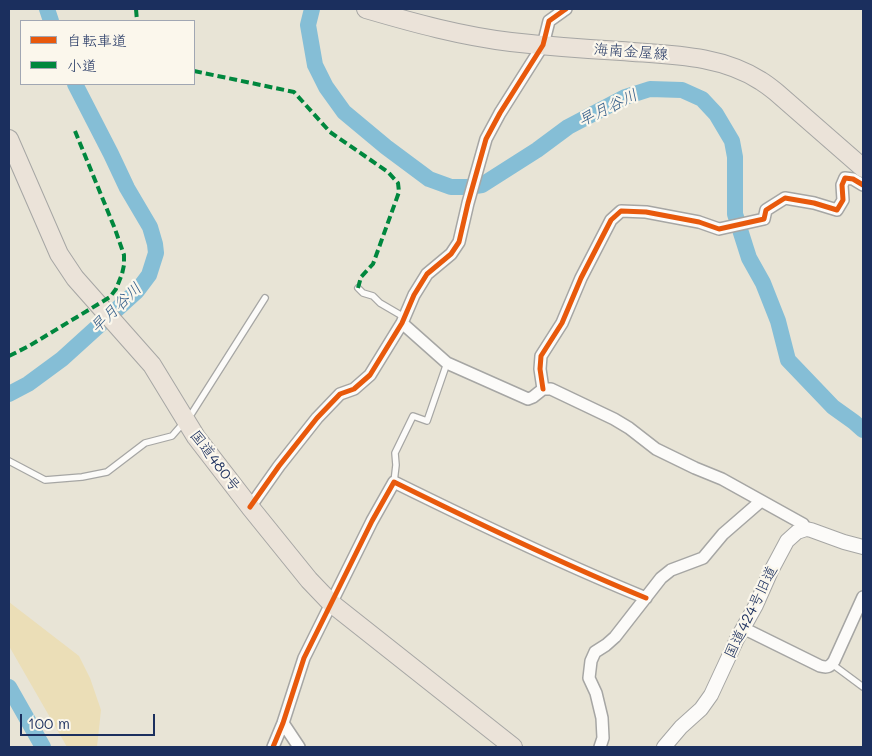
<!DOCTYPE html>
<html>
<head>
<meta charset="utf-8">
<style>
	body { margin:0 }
	#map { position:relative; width:872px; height:756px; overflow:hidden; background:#e8e4d6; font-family:Mali,"Klee One",sans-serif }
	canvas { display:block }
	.frame { position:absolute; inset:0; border:10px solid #1b2f5e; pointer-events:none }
	.legend { position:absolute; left:20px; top:20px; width:175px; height:65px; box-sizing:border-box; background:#fbf7ec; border:1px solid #a1a7b3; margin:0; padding:6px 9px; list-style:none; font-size:15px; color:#1b2f5e }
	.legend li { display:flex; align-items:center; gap:10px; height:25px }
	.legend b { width:25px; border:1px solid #a1a7b3 }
	.scale { position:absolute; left:20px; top:714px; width:135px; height:22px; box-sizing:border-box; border:2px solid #1b2f5e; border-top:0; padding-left:6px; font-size:15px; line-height:18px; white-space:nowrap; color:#1b2f5e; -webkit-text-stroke:4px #fbf7ec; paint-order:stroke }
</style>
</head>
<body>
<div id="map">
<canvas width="872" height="756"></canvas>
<div class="frame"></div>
<ul class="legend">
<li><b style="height:6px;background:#e8590c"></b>自転車道</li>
<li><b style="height:6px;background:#00873e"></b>小道</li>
</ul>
<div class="scale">100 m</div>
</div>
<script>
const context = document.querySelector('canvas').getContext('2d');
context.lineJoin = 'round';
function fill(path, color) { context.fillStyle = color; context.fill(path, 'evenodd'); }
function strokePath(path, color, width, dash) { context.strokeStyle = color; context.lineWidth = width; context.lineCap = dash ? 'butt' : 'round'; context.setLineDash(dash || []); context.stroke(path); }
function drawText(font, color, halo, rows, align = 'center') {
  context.font = font + ' Mali,"Klee One",sans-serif'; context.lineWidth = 4.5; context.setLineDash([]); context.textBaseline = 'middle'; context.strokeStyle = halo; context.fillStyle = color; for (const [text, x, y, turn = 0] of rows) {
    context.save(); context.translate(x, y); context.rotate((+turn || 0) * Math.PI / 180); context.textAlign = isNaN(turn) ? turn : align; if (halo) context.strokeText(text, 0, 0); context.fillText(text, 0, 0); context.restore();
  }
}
fill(new Path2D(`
	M 9,602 L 79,656 L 90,678 L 101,710 L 97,747 L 67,747 L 9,646 Z`), '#ebdeb7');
strokePath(new Path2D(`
	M 47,9 L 51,21
	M 312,9 L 308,25 L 315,65 L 326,87 L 344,112 L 386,147 L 429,179 L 451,187 L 469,187 L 482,185 L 537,150 L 568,127 L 625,97 L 650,89 L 682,90 L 702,99 L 716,114 L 732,141 L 735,157 L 735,214 L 749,258 L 763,283 L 778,321 L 788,360 L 833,407 L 854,422 L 863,430
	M 9,394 L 28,384 L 62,359 L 137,291 L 149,275 L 156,253 L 155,244 L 150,227 L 127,188 L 111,154 L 75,84
	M 9,687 L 43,747`), '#85bed6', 16);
const service = new Path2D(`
	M 358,288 L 363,293 L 373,296 L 380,303 L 404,317
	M 9,461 L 45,480 L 82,477 L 107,472 L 145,443 L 172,436 L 192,413 L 265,298
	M 394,482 L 396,465 L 395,453 L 413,416 L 427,421 L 447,363
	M 832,664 L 863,687`);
const minor = new Path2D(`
	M 402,323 L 447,363 L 528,399 L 533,397 L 543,389 L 551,389 L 614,419 L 629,428 L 656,449 L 695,468 L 722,479 L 803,524 L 806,529
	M 543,389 L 540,369 L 541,356 L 562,323 L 581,278 L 611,220 L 621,211 L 646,212 L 699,222 L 719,229 L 764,219 L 766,210 L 785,198 L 814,203 L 837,210 L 843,200 L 842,185 L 845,178 L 853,179 L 863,185
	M 250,507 L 279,466 L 317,418 L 340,394 L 354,389 L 370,375 L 402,323 L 414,295 L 427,274 L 451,254 L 459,242 L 468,203 L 486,139 L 500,113 L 543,45 L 549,21 L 563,11 L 566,9
	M 743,628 L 820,666 C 827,668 830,667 834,661 L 863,597
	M 283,723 L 299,747
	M 273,747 L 283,723 L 304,658 L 372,521 L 394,482 C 477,523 560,563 646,598
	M 600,747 L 603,738 L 602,718 L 596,693 L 589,678 L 591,661 L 595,652 L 606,645 L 615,637 L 661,578 L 671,570 L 703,558 L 723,534 L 761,501`);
const tertiary = new Path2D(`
	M 664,747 L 681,727 L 701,709 L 711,695 L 737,639 L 756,605 L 771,571 L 787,541 L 797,532 L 806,529 L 811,530 L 844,542 L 863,547`);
const primary = new Path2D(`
	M 366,9 C 414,23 461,36 511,42 C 547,46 584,49 621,51 C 668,55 719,54 761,81 C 766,84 771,88 776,92 L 863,168`);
const trunk = new Path2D(`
	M 9,139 L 59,254 L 75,278 L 152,365 L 196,437 L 250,507 L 309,580 L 331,603 L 513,747`);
strokePath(service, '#a6a6a4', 8);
strokePath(minor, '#a6a6a4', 14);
strokePath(tertiary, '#a6a6a4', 16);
strokePath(primary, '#a6a6a4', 20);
strokePath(trunk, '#a6a6a4', 20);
strokePath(service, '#fcfbf9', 5.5);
strokePath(minor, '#fcfbf9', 11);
strokePath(tertiary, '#fcfbf9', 14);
strokePath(primary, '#ebe3d9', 18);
strokePath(trunk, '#ebe3d9', 18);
strokePath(new Path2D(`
	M 136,9 L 137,21
	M 194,71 L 294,92 L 330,132 L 388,172 L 398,183 L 399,192 L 373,264 L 361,277 L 358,288
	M 9,356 L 29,346 L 110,297 L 116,289 L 122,274 L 124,265 L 124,255 L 115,229 L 75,131`), '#00873e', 4, [8, 4]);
strokePath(new Path2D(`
	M 543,389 L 540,369 L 541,356 L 562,323 L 581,278 L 611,220 L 621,211 L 646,212 L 699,222 L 719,229 L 764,219 L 766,210 L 785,198 L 814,203 L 837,210 L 843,200 L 842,185 L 845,178 L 853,179 L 863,185
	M 250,507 L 279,466 L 317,418 L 340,394 L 354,389 L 370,375 L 402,323 L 414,295 L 427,274 L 451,254 L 459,242 L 468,203 L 486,139 L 500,113 L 543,45 L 549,21 L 563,11 L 566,9
	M 273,747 L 283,723 L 304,658 L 372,521 L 394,482 C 477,523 560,563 646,598`), '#e8590c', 5);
drawText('15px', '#1b2f5e', '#fbf7ec', [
	["海南金屋線",631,52,4],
	["国道480号",215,461,53],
	["国道424号旧道",751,612,-64]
]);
drawText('italic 16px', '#315b88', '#fbf7ec', [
	["早月谷川",608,108,-26],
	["早月谷川",116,308,-44]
]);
</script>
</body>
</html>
